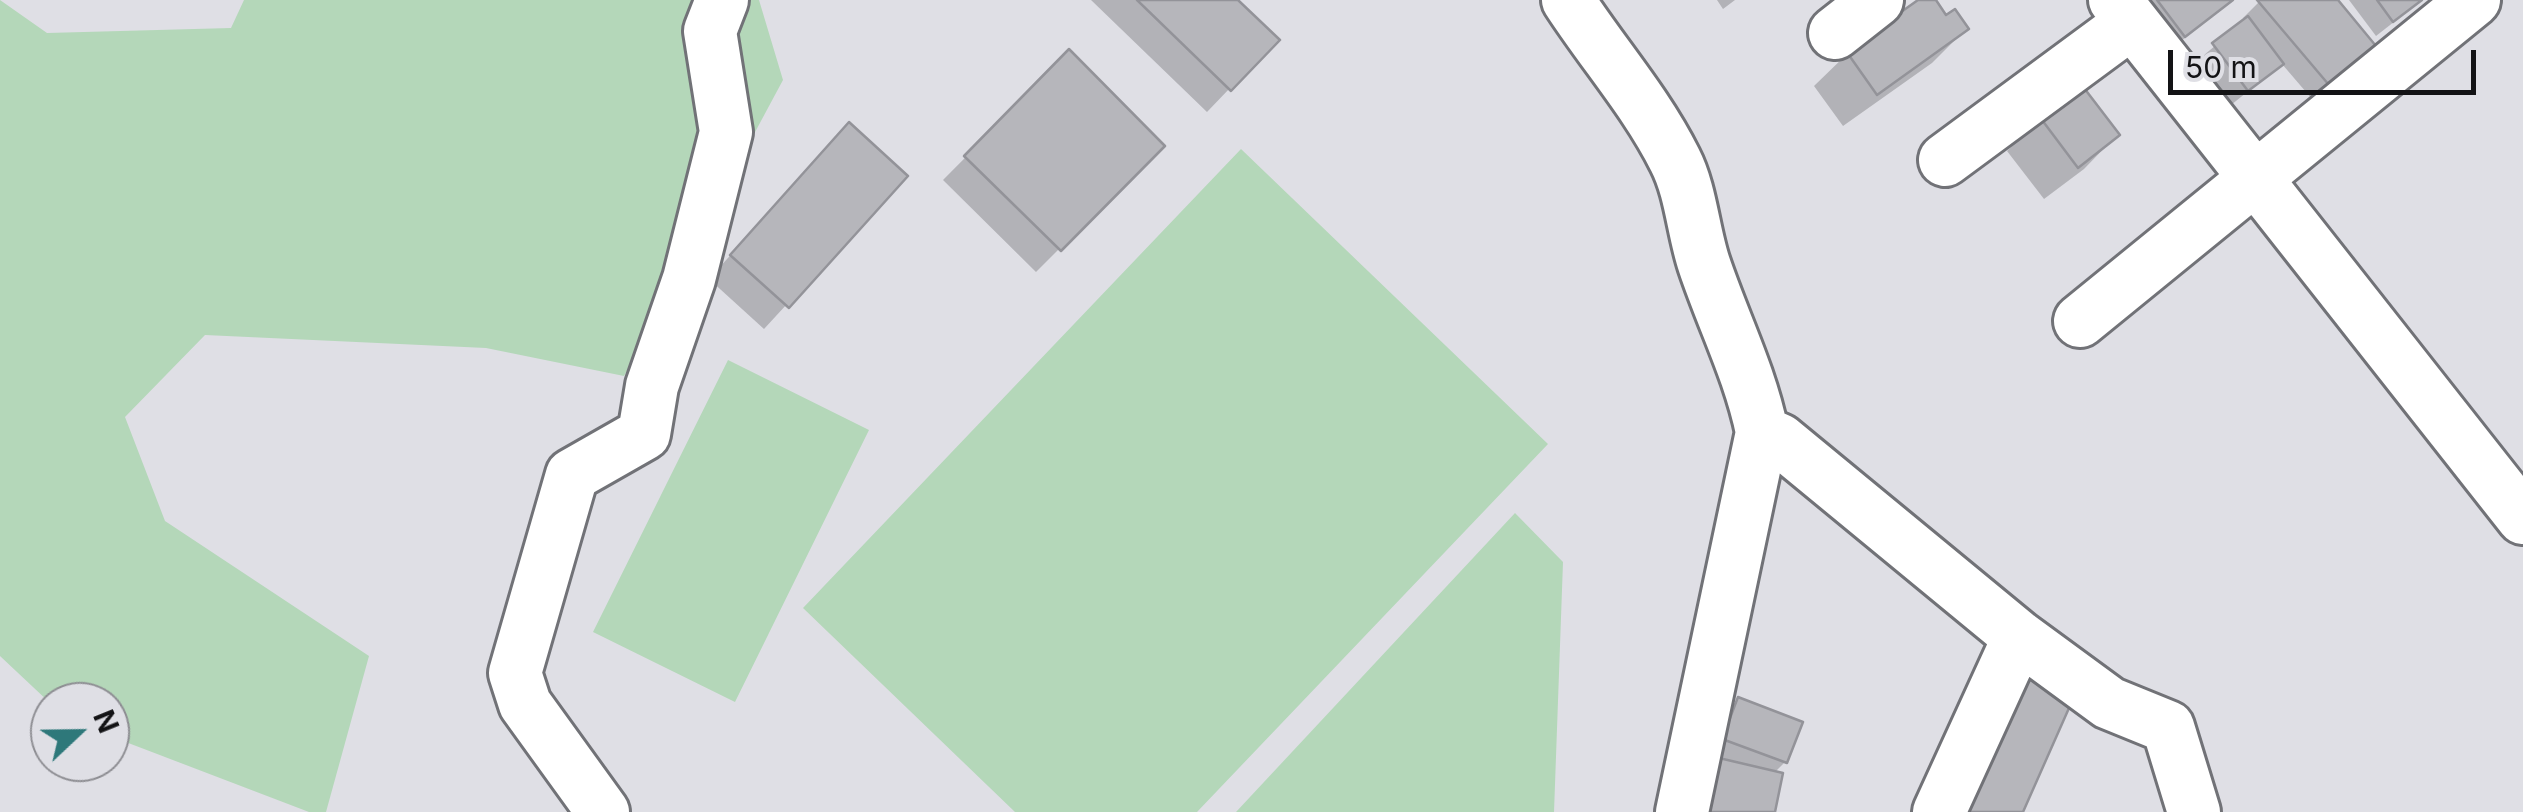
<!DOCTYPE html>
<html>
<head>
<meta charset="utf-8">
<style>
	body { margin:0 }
	#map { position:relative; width:2523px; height:812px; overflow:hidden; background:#dfdfe5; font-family:Inter,sans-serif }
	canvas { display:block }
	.north { position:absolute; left:30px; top:682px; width:100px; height:100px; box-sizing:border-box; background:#dfdfe5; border:2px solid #8d8d92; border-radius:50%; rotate:68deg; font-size:28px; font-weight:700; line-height:40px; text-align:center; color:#131315 }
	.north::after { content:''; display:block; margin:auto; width:35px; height:45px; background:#2e787a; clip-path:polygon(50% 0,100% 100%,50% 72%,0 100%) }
	.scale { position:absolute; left:2168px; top:50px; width:308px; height:45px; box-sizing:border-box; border:5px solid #131315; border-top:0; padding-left:12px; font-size:30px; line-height:35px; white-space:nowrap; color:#131315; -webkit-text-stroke:8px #dfdfe5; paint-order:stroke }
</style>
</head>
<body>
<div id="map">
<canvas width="2523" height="812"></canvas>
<div class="north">N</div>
<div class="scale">50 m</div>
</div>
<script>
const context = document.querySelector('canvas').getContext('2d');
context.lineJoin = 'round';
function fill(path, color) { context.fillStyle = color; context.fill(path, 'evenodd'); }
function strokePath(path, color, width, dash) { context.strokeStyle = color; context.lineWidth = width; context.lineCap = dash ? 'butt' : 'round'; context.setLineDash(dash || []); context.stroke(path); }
fill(new Path2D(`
	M 0,0 L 47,33 L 231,28 L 244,0 L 759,0 L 783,80 L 624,376 L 486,348 L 205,335 L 125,417 L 165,521 L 369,656 L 326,812 L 309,812 L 110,736 L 110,702 L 50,703 L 0,656 Z
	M 1241,149 L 1548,444 L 1197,812 L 1015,812 L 803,608 Z
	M 728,360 L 869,430 L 735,702 L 593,632 Z
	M 1515,513 L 1563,562 L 1554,812 L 1236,812 Z`), '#b4d7b9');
fill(new Path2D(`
	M 1091,0 L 1234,0 L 1276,40 L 1207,112 Z
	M 1717,0 L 1735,0 L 1723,9 Z
	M 1922,0 L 1933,0 L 1946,19 L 1966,29 L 1932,63 L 1843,126 L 1814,86 L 1848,53 Z
	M 2141,0 L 2234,0 L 2168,51 Z
	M 2261,0 L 2334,0 L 2357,62 L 2312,99 L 2282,64 L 2231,105 L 2198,60 L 2245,21 L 2243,18 Z
	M 2349,0 L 2422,0 L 2376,36 Z
	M 1069,53 L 1162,146 L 1036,272 L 943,180 Z
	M 2040,117 L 2117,135 L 2084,169 L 2044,199 L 2007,151 Z
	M 827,148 L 905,176 L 764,329 L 709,279 Z
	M 1738,700 L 1785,762 L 1774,773 L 1772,812 L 1682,812 L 1705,734 Z`), '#0003');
const building = new Path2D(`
	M 1137,0 L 1238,0 L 1280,40 L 1231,91 Z
	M 1918,0 L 1936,0 L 1946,15 L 1955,9 L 1969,29 L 1877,95 L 1846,51 Z
	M 2157,0 L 2233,0 L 2185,37 Z
	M 2257,0 L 2338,0 L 2376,46 L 2329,85 Z
	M 2377,0 L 2422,0 L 2393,22 Z
	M 2248,16 L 2284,64 L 2248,91 L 2212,43 Z
	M 1069,49 L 1165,146 L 1061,251 L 964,156 Z
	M 2081,84 L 2120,135 L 2078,168 L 2039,116 Z
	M 849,122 L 908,176 L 789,308 L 730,255 Z
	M 2025,677 L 2073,699 L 2023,812 L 1965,812 Z
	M 1738,697 L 1803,722 L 1787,763 L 1722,739 Z
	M 1719,758 L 1783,773 L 1775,812 L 1707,812 Z`);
fill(building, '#b6b6bb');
strokePath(building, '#939399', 2.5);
const minor = new Path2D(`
	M 1568,0 C 1603,54 1646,102 1675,160 C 1691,191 1693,231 1704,264 C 1723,321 1750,373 1762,432 L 1682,812
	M 2115,0 L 2523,518
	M 1835,33 L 1877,0
	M 1945,160 L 2132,22
	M 2080,321 L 2474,0
	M 1762,432 L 1780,440 L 2019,637 L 2109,703 L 2168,727 L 2194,812
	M 603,812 L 525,704 L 515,673 L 572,475 L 644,434 L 652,386 L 689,279 L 726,132 L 710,31 L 722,0
	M 1939,812 L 2019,637`);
strokePath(minor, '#717277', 58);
strokePath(minor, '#fff', 52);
</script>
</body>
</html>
